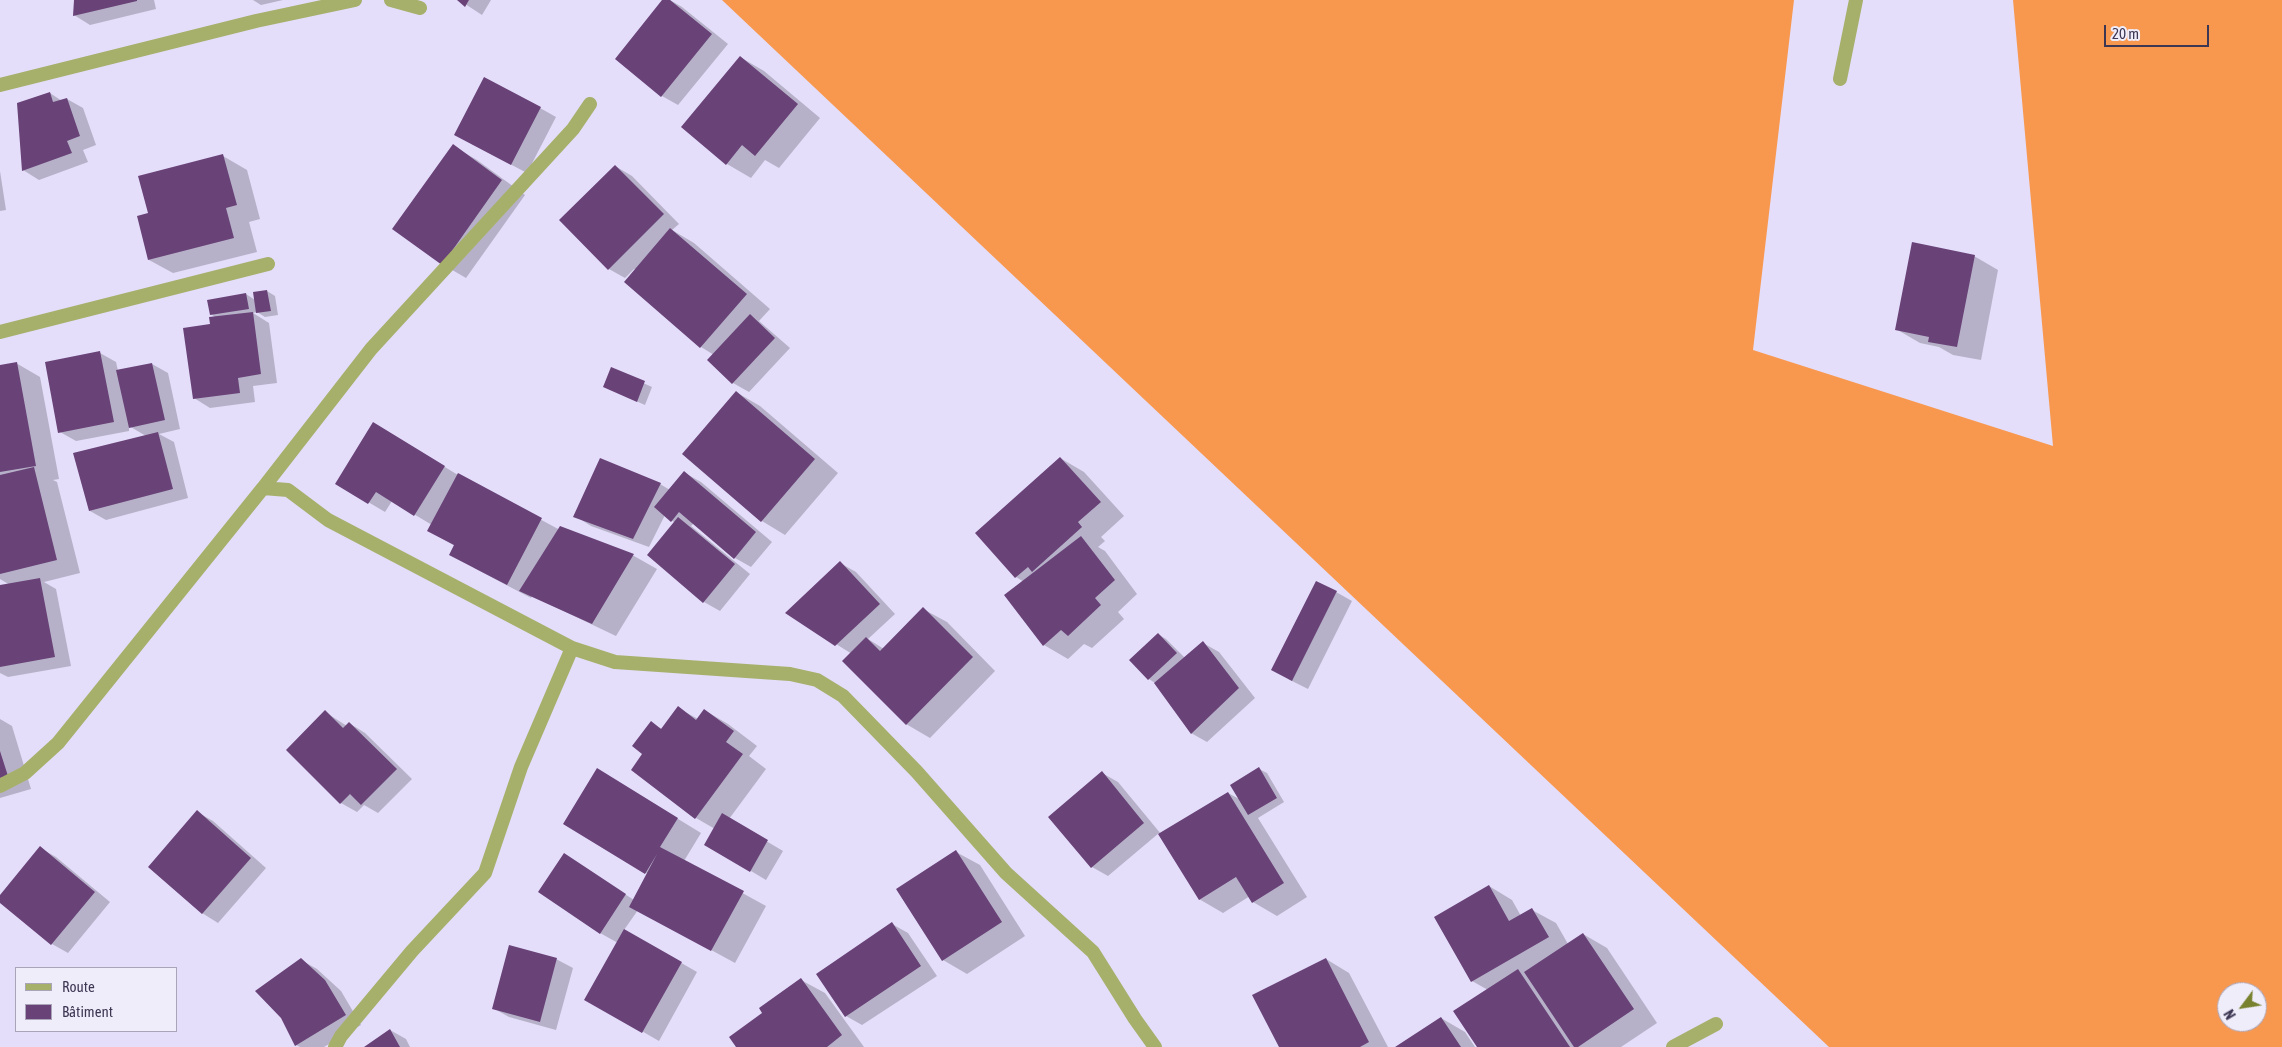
<!DOCTYPE html>
<html>
<head>
<meta charset="utf-8">
<style>
	body { margin:0 }
	#map { position:relative; width:2282px; height:1047px; overflow:hidden; background:#e4defa; font-family:"Asap Condensed",sans-serif }
	canvas { display:block }
	.legend { position:absolute; left:15px; top:967px; width:162px; height:65px; box-sizing:border-box; background:#f0edfb; border:1px solid #a9a4b8; margin:0; padding:6px 9px; list-style:none; font-size:15px; color:#3e3753 }
	.legend li { display:flex; align-items:center; gap:10px; height:25px }
	.legend b { width:25px; border:1px solid #a9a4b8 }
	.north { position:absolute; left:2217px; top:982px; width:50px; height:50px; box-sizing:border-box; background:#f0edfb; border:1px solid #a9a4b8; border-radius:50%; rotate:239deg; font-size:14px; font-weight:700; line-height:20px; text-align:center; color:#3e3753 }
	.north::after { content:''; display:block; margin:auto; width:18px; height:22px; background:#78822e; clip-path:polygon(50% 0,100% 100%,50% 72%,0 100%) }
	.scale { position:absolute; left:2104px; top:25px; width:105px; height:22px; box-sizing:border-box; border:2px solid #3e3753; border-top:0; padding-left:6px; font-size:15px; line-height:18px; white-space:nowrap; color:#3e3753; -webkit-text-stroke:4px #f0edfb; paint-order:stroke }
</style>
</head>
<body>
<div id="map">
<canvas width="2282" height="1047"></canvas>
<ul class="legend">
<li><b style="height:6px;background:#a6b06b"></b>Route</li>
<li><b style="height:14px;background:#694278"></b>Bâtiment</li>
</ul>
<div class="north">N</div>
<div class="scale">20 m</div>
</div>
<script>
const context = document.querySelector('canvas').getContext('2d');
context.lineJoin = 'round';
function fill(path, color) { context.fillStyle = color; context.fill(path, 'evenodd'); }
function strokePath(path, color, width, dash) { context.strokeStyle = color; context.lineWidth = width; context.lineCap = dash ? 'butt' : 'round'; context.setLineDash(dash || []); context.stroke(path); }
fill(new Path2D(`
	M 722,0 L 1794,0 L 1753,350 L 2053,446 L 2013,0 L 2282,0 L 2282,1047 L 1829,1047 ZM 2227,992 L 2257,992 L 2257,1022 L 2227,1022 Z`), '#f8984f');
fill(new Path2D(`
	M 75,0 L 154,0 L 156,9 L 90,25 L 74,15 Z
	M 253,0 L 283,0 L 261,5 Z
	M 459,0 L 491,0 L 482,15 Z
	M 664,0 L 670,0 L 682,7 L 728,44 L 678,105 L 662,96 L 616,58 Z
	M 740,57 L 764,71 L 820,118 L 779,168 L 765,160 L 751,178 L 727,164 L 683,127 Z
	M 50,93 L 62,101 L 67,99 L 83,108 L 96,145 L 83,150 L 88,162 L 39,180 L 23,170 Z
	M 540,108 L 556,117 L 527,173 L 472,144 Z
	M 453,146 L 477,160 L 525,195 L 466,278 L 442,264 Z
	M 223,156 L 247,170 L 260,219 L 249,222 L 257,252 L 173,273 L 149,260 Z
	M 615,166 L 632,176 L 679,224 L 672,230 L 694,243 L 770,309 L 759,321 L 790,348 L 749,392 L 733,383 L 714,355 L 701,347 L 626,282 L 636,270 L 634,269 L 625,278 L 609,269 Z
	M 0,171 L 6,210 L 0,211 Z
	M 1974,256 L 1998,270 L 1981,360 L 1953,355 L 1939,347 L 1920,343 L 1896,329 Z
	M 267,291 L 275,296 L 278,315 L 265,317 L 257,312 L 253,313 L 269,323 L 277,383 L 253,386 L 255,402 L 210,408 L 194,398 L 212,325 L 216,318 L 211,314 L 246,294 L 255,300 Z
	M 100,353 L 116,362 L 118,371 L 152,364 L 168,373 L 180,429 L 159,434 L 174,442 L 188,498 L 106,520 L 90,511 L 146,436 L 129,426 L 129,431 L 76,441 L 60,432 Z
	M 16,363 L 40,377 L 59,479 L 53,480 L 57,482 L 80,573 L 44,582 L 56,589 L 71,666 L 8,677 L 0,673 L 0,587 L 10,585 L 0,579 L 0,366 Z
	M 612,369 L 652,387 L 645,405 L 604,387 Z
	M 736,392 L 760,406 L 838,473 L 785,535 L 762,521 L 684,454 Z
	M 389,433 L 458,475 L 560,530 L 561,528 L 634,556 L 657,569 L 616,636 L 532,596 L 531,598 L 474,568 L 455,546 L 429,531 L 432,525 L 392,501 L 385,512 L 336,483 Z
	M 1060,458 L 1084,472 L 1124,516 L 1101,537 L 1105,541 L 1098,547 L 1105,551 L 1137,594 L 1118,612 L 1124,619 L 1092,648 L 1084,644 L 1068,659 L 1044,645 L 1006,596 L 1024,582 L 1016,577 L 977,533 Z
	M 685,473 L 701,482 L 772,542 L 751,567 L 735,558 L 694,523 L 691,526 L 750,574 L 720,611 L 704,602 L 675,523 L 665,515 L 649,547 L 591,526 L 575,516 L 660,484 L 670,490 Z
	M 840,563 L 856,572 L 895,614 L 868,639 L 884,649 L 923,609 L 947,622 L 995,671 L 930,738 L 906,724 L 852,654 L 836,644 Z
	M 1336,592 L 1352,601 L 1308,689 L 1288,679 Z
	M 1158,634 L 1166,639 L 1185,658 L 1203,643 L 1219,652 L 1255,698 L 1207,742 L 1191,733 L 1155,683 L 1149,679 Z
	M 678,708 L 698,719 L 704,710 L 728,724 L 757,746 L 749,756 L 766,769 L 729,819 L 783,851 L 766,880 L 706,844 L 715,829 L 696,818 L 632,770 L 644,754 L 651,723 L 662,729 Z
	M 325,712 L 347,726 L 349,723 L 365,733 L 412,779 L 378,813 L 364,805 L 357,812 L 341,803 Z
	M 0,719 L 12,726 L 31,789 L 0,798 Z
	M 1259,769 L 1267,773 L 1284,802 L 1258,818 L 1307,897 L 1277,916 L 1253,902 L 1250,896 L 1223,913 L 1199,899 L 1159,833 L 1108,876 L 1092,867 L 1102,773 L 1118,782 L 1161,834 L 1228,793 L 1241,800 Z
	M 621,784 L 701,833 L 684,861 L 766,906 L 735,963 L 638,910 L 624,930 L 697,972 L 659,1041 L 586,999 L 618,943 L 600,933 L 564,855 L 634,900 L 648,874 L 565,823 Z
	M 197,812 L 213,821 L 266,868 L 218,923 L 202,913 Z
	M 40,848 L 56,857 L 110,902 L 68,953 L 52,944 L 0,901 L 0,897 Z
	M 956,852 L 980,865 L 1025,936 L 967,974 L 943,960 Z
	M 1489,886 L 1512,900 L 1521,916 L 1532,910 L 1556,923 L 1568,944 L 1583,934 L 1607,948 L 1657,1023 L 1621,1047 L 1478,1047 L 1488,990 L 1472,981 Z
	M 892,924 L 908,933 L 937,976 L 862,1025 L 846,1016 Z
	M 556,959 L 573,968 L 556,1030 L 509,1017 L 493,1008 Z
	M 1326,959 L 1349,973 L 1388,1047 L 1281,1047 Z
	M 301,960 L 317,969 L 341,991 L 361,1025 L 324,1047 L 300,1047 L 296,1045 Z
	M 801,980 L 825,993 L 864,1047 L 738,1047 L 764,1013 Z
	M 1441,1018 L 1465,1032 L 1475,1047 L 1397,1047 Z
	M 390,1030 L 406,1039 L 410,1047 L 366,1047 Z`), '#0003');
fill(new Path2D(`
	M 74,0 L 137,0 L 137,1 L 73,16 Z
	M 457,0 L 469,0 L 465,7 Z
	M 662,0 L 670,0 L 712,34 L 661,97 L 615,59 Z
	M 740,56 L 798,104 L 755,156 L 742,145 L 726,165 L 681,127 Z
	M 484,77 L 541,107 L 511,165 L 454,135 Z
	M 50,92 L 53,102 L 67,98 L 80,136 L 67,141 L 72,153 L 22,171 L 17,103 Z
	M 453,144 L 502,180 L 442,265 L 392,229 Z
	M 223,154 L 237,205 L 226,208 L 234,238 L 148,260 L 137,216 L 148,213 L 138,176 Z
	M 615,165 L 664,214 L 608,270 L 559,220 Z
	M 670,228 L 747,294 L 700,348 L 624,282 Z
	M 1912,242 L 1975,255 L 1957,347 L 1928,342 L 1929,337 L 1895,330 Z
	M 267,290 L 271,311 L 256,313 L 253,292 Z
	M 246,293 L 249,309 L 210,315 L 207,300 Z
	M 253,312 L 261,374 L 238,378 L 240,393 L 193,399 L 183,328 L 210,324 L 209,317 Z
	M 750,314 L 775,338 L 732,384 L 707,360 Z
	M 100,351 L 114,422 L 58,433 L 45,362 Z
	M 17,362 L 36,466 L 0,472 L 0,365 Z
	M 152,363 L 165,420 L 129,428 L 116,370 Z
	M 611,367 L 645,381 L 637,402 L 603,387 Z
	M 736,391 L 815,459 L 761,522 L 682,454 Z
	M 373,422 L 445,466 L 414,516 L 376,492 L 368,504 L 335,484 Z
	M 158,432 L 173,489 L 89,511 L 73,453 Z
	M 1060,457 L 1101,502 L 1078,522 L 1082,527 L 1032,572 L 1028,567 L 1015,578 L 975,533 Z
	M 600,458 L 661,483 L 633,539 L 573,517 Z
	M 34,467 L 57,560 L 0,574 L 0,475 Z
	M 684,471 L 756,532 L 734,559 L 679,512 L 671,522 L 654,507 Z
	M 458,473 L 542,518 L 507,585 L 449,555 L 454,545 L 427,531 Z
	M 678,517 L 735,564 L 703,603 L 647,555 Z
	M 560,526 L 634,554 L 592,624 L 519,591 Z
	M 1081,536 L 1115,580 L 1095,598 L 1101,605 L 1068,636 L 1061,630 L 1043,646 L 1004,595 Z
	M 840,561 L 880,604 L 835,646 L 785,613 Z
	M 40,578 L 55,657 L 0,667 L 0,585 Z
	M 1316,581 L 1337,591 L 1292,681 L 1271,670 Z
	M 923,607 L 973,657 L 906,725 L 842,661 L 866,637 L 880,651 Z
	M 1158,633 L 1177,653 L 1148,680 L 1129,660 Z
	M 1203,641 L 1239,688 L 1191,734 L 1154,683 Z
	M 678,706 L 696,720 L 704,709 L 734,731 L 726,742 L 743,754 L 695,819 L 631,770 L 642,754 L 632,746 L 651,721 L 661,729 Z
	M 325,710 L 343,728 L 349,722 L 397,769 L 361,805 L 350,794 L 340,804 L 286,750 Z
	M 0,751 L 8,776 L 0,778 Z
	M 1259,767 L 1277,798 L 1248,815 L 1230,785 Z
	M 597,768 L 678,818 L 660,847 L 744,891 L 711,951 L 629,907 L 657,854 L 645,874 L 563,824 Z
	M 1102,771 L 1144,823 L 1091,868 L 1048,817 Z
	M 1228,792 L 1284,883 L 1252,903 L 1236,877 L 1199,900 L 1158,834 Z
	M 197,810 L 251,858 L 202,914 L 148,867 Z
	M 722,813 L 768,840 L 750,872 L 704,845 Z
	M 40,846 L 95,892 L 51,945 L 0,903 L 0,895 Z
	M 956,850 L 1002,922 L 942,961 L 896,889 Z
	M 564,853 L 626,894 L 600,934 L 538,892 Z
	M 1489,885 L 1509,921 L 1532,908 L 1549,937 L 1471,982 L 1434,917 Z
	M 892,922 L 921,966 L 845,1017 L 816,974 Z
	M 624,929 L 682,962 L 642,1033 L 584,1000 Z
	M 1583,933 L 1634,1009 L 1578,1047 L 1574,1047 L 1524,972 Z
	M 509,945 L 557,958 L 540,1022 L 492,1009 Z
	M 301,958 L 325,980 L 346,1015 L 295,1046 L 281,1018 L 255,991 Z
	M 1326,958 L 1369,1042 L 1360,1047 L 1279,1047 L 1252,995 Z
	M 1518,969 L 1570,1047 L 1477,1047 L 1453,1011 Z
	M 801,978 L 842,1035 L 827,1047 L 736,1047 L 729,1037 L 762,1013 L 759,1008 Z
	M 1441,1017 L 1461,1047 L 1395,1047 Z
	M 390,1029 L 400,1047 L 364,1047 Z`), '#694278');
strokePath(new Path2D(`
	M 391,0 L 420,8
	M 1840,79 L 1856,0
	M 0,85 L 256,21 L 355,0
	M 0,332 L 268,264
	M 263,488 L 371,349 L 573,129 L 590,104
	M 0,786 L 25,773 L 58,743 L 263,488 L 288,490 L 328,520 L 572,648 L 615,662 L 790,674 L 817,680 L 843,696 L 917,772 L 1006,873 L 1093,952 L 1135,1019 L 1155,1047
	M 335,1047 L 341,1036 L 412,951 L 485,873 L 521,767 L 572,648
	M 1673,1047 L 1716,1024`), '#a6b06b', 14);
</script>
</body>
</html>
